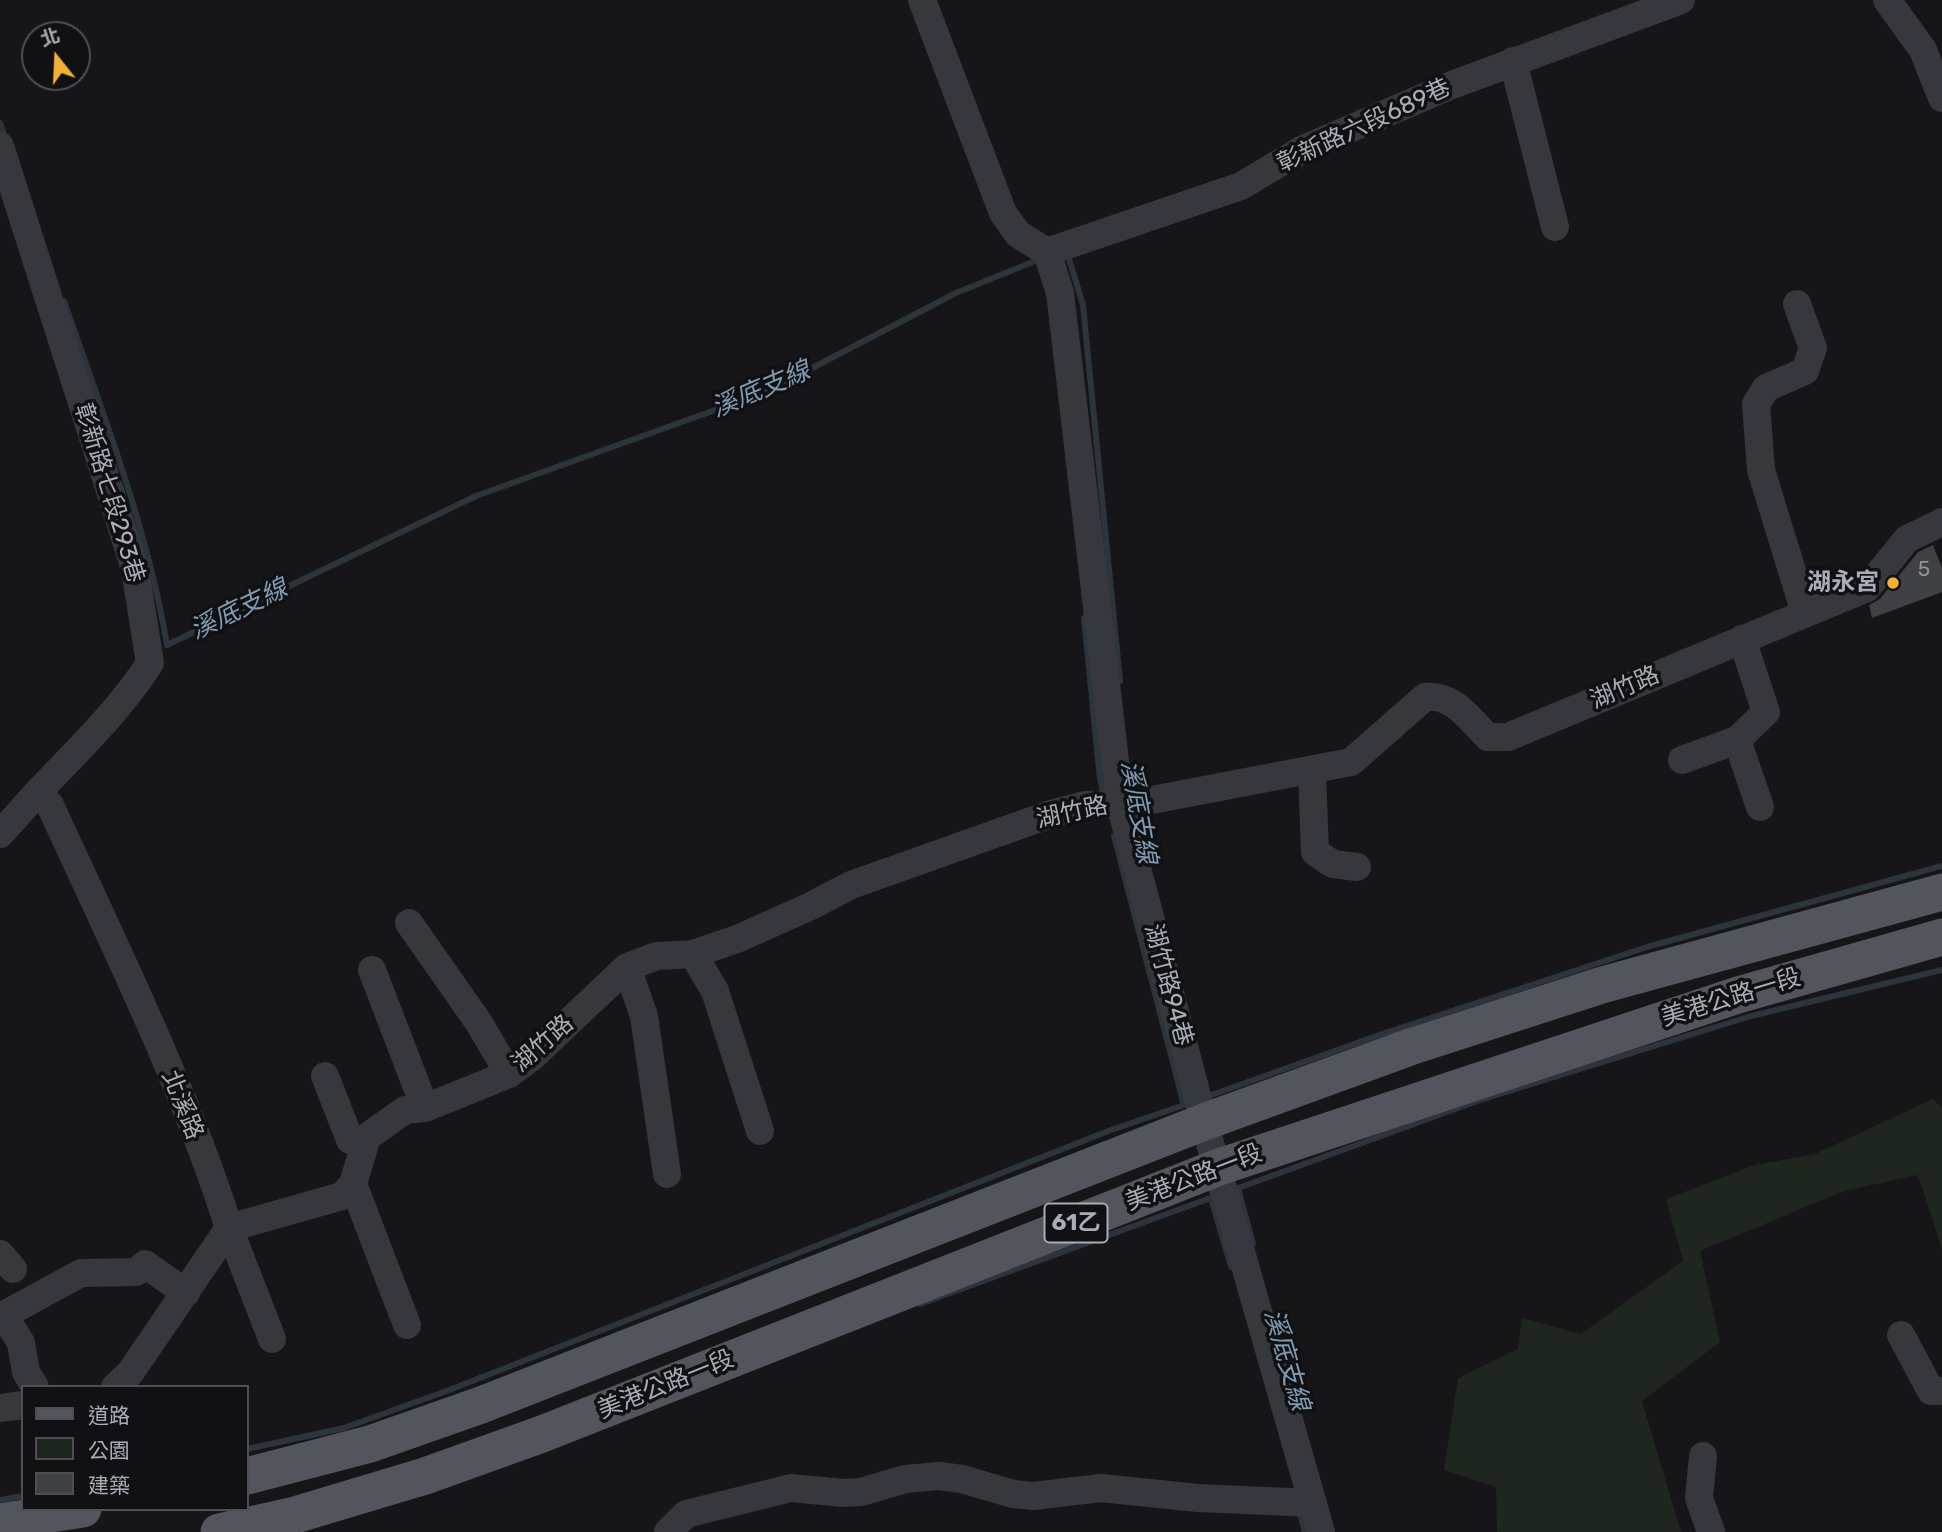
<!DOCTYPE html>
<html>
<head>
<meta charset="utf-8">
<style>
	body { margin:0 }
	#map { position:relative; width:1942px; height:1532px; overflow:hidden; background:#161618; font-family:Rubik,"Noto Sans TC",sans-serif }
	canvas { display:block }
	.legend { position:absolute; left:21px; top:1385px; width:228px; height:126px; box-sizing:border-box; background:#111113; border:2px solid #4d4f55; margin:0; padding:9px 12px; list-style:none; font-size:21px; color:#a8adb8 }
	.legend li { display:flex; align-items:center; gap:14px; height:35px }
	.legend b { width:35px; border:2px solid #4d4f55 }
	.north { position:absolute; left:21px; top:21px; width:70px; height:70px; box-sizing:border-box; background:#111113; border:2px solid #4d4f55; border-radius:50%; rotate:342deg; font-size:19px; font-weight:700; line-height:28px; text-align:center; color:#a8adb8 }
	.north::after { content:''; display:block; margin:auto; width:24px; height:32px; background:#f2b134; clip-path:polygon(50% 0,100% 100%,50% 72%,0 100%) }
</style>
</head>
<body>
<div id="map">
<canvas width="1942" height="1532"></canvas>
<ul class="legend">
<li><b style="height:9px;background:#53555c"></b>道路</li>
<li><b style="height:19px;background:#1e261f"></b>公園</li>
<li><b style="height:19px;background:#404145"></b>建築</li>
</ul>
<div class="north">北</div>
</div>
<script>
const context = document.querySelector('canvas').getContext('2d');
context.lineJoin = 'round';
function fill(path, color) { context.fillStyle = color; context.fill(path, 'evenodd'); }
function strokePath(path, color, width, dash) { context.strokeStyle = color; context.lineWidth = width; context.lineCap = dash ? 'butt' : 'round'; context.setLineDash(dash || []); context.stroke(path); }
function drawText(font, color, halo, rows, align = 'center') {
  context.font = font + ' Rubik,"Noto Sans TC",sans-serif'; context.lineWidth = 7; context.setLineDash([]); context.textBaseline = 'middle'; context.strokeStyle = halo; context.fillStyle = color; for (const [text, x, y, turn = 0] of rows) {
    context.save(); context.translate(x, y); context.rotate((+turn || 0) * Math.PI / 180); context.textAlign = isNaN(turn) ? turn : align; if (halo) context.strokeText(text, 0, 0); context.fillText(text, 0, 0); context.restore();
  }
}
fill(new Path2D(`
	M 1933,1099 L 1942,1108 L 1942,1249 L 1918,1175 L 1844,1191 L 1700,1251 L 1720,1342 L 1642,1401 L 1681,1532 L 1497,1532 L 1496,1487 L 1444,1470 L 1458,1378 L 1518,1349 L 1522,1318 L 1581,1334 L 1683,1261 L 1666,1199 L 1755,1165 L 1815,1154 Z`), '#1e261f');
strokePath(new Path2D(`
	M 0,123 L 6,139
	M 1067,252 L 1083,305 L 1120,681
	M 64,301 C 103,414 147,526 167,645 L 476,496 L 768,391 L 956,293 L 1040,259
	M 1084,618 L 1100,779 L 1105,798
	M 1114,836 L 1184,1105
	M 1206,1097 L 1382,1034 L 1647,947 L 1942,866
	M 1238,1188 L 1253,1244
	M 1233,1190 L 1477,1101 L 1751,1016 L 1942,970
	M 1211,1198 L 1231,1267
	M 920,1304 L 1216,1196
	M 247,1449 L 344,1428 L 452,1389 L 1111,1130 L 1193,1102
	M 0,1500 L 23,1496
	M 1299,1510 L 1305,1532`), '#2c353c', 6);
fill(new Path2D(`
	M 1933,545 L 1942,568 L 1942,592 L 1872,618 L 1869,605 L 1880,599 L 1918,552 Z`), '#404145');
strokePath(new Path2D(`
	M 922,0 L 1003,213 L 1018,234 L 1047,252 L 1060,293 L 1120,803 L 1204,1122 L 1321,1532
	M 1887,0 L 1923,50 L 1942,98
	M 1513,61 L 1555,227
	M 0,146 L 135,569 L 150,663 C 119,711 77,751 38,792 L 50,805 C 112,941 184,1085 229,1228 L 130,1373 L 115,1387
	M 1047,252 L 1241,186 L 1303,149 L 1452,85 L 1681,0
	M 1797,304 L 1813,348 L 1805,371 L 1766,388 L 1756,404 L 1761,470 L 1805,613
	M 1737,740 L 1760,807
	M 1682,760 L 1737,740 L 1766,712 L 1742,639
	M 1312,772 L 1315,852 L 1333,864 L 1357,867
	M 0,834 L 38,792
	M 409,923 L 479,1023 L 509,1074
	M 693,954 L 715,991 L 760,1131
	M 627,967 L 644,1016 L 667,1174
	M 372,970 L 425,1108
	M 325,1076 L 350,1140 L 363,1145
	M 353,1184 L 407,1325
	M 0,1254 L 13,1269
	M 1901,1335 L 1931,1391 L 1942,1391
	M 272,1339 L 229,1228 L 342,1196 L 353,1184 L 367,1137 L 405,1110 L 425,1108 L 509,1074 L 532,1057 L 627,967 L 657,956 L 693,954 L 737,939 L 811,906 L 851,885 L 1051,814 L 1085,805 L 1136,803 L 1351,762 L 1425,697 C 1454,694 1469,719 1488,737 L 1508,737 L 1867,588 L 1907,539 L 1942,522
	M 35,1387 L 26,1372 L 21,1343 L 4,1315 L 81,1273 L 136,1272 L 145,1264 L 186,1293
	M 0,1408 L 23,1405
	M 1703,1456 L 1699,1498 L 1711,1532
	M 668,1532 L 686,1514 L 791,1488 L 843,1493 L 861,1492 L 905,1479 L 939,1476 L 962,1479 L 1013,1494 L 1033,1496 L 1101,1488 L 1198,1498 L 1313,1503`), '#37383d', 28);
strokePath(new Path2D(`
	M 247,1476 L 370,1444 L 481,1405 L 1204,1122 L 1410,1047 L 1602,985 L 1942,892
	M 0,1522 L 83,1509
	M 219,1532 L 295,1515 L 425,1476 L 542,1434 L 1219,1167 L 1738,995 L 1942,937`), '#53555c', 37);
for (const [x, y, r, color] of [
	[1893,583,7,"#f2b134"]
]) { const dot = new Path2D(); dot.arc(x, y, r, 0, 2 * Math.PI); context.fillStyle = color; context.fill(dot); strokePath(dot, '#111113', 2.5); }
drawText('21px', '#8e929b', null, [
	["5",1924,570]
]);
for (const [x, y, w] of [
	[1076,1223,63]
]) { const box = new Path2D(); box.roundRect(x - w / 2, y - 19.5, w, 39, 5); context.fillStyle = '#111113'; context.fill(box); strokePath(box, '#a8adb8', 2); }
drawText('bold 23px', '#a8adb8', null, [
	["61乙",1076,1223]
]);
drawText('24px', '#a8adb8', '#111113', [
	["彰新路六段689巷",1364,126,-25],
	["彰新路七段293巷",109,493,73],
	["湖竹路",1625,688,-23],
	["湖竹路",1072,813,-12],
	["湖竹路94巷",1168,985,75],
	["美港公路一段",1731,998,-17],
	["湖竹路",543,1044,-41],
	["北溪路",182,1105,68],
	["美港公路一段",1194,1178,-21],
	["美港公路一段",666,1385,-22]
]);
drawText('bold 24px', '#a8adb8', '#111113', [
	["湖永宮",1879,583]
], 'right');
drawText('italic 26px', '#7f9bb3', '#111113', [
	["溪底支線",761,390,-23],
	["溪底支線",239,610,-26],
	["溪底支線",1138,812,80],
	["溪底支線",1286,1360,74]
]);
</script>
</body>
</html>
